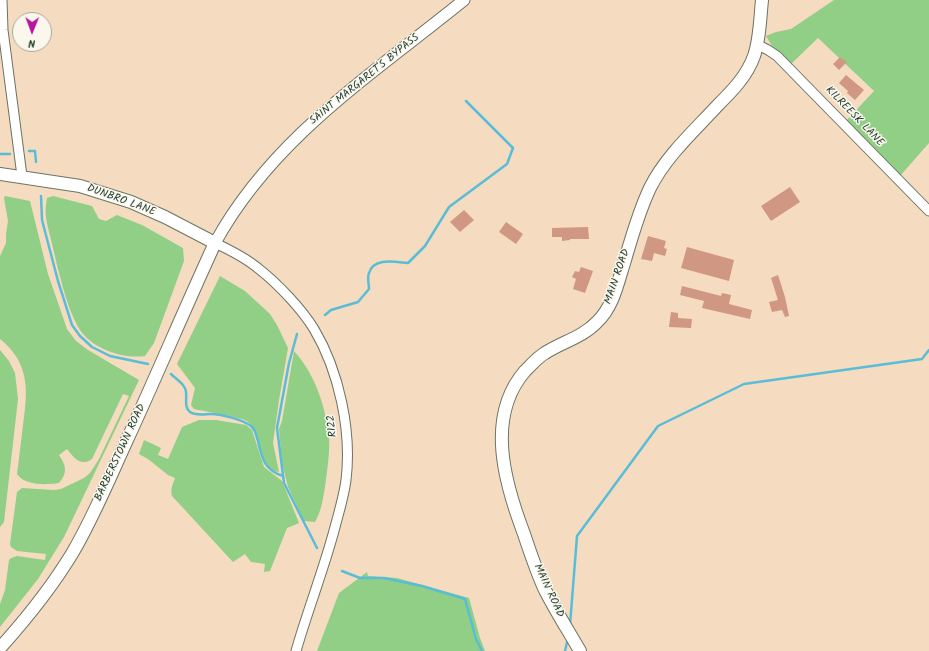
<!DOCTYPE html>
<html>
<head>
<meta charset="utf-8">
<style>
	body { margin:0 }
	#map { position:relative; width:929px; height:651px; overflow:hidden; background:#f5dbbf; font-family:Kalam,sans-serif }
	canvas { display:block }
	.north { position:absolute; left:12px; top:12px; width:40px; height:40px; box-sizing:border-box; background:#fbf7ec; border:1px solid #a3ada2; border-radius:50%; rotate:181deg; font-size:11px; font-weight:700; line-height:16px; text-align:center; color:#1f3d34 }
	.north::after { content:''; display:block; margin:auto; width:14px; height:18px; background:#b5179e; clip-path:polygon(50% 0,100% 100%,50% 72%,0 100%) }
</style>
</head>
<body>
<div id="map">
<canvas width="929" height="651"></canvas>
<div class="north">N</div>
</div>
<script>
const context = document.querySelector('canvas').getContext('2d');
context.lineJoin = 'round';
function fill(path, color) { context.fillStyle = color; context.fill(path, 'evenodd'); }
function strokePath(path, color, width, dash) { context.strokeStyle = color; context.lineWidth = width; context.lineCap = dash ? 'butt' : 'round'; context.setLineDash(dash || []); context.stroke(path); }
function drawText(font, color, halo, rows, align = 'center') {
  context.font = font + ' Kalam,sans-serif'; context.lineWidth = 3; context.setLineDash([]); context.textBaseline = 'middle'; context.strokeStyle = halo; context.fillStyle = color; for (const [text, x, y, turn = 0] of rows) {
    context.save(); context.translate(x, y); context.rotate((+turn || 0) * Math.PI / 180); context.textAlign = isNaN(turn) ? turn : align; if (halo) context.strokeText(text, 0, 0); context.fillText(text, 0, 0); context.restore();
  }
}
fill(new Path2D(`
	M 834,0 L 929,0 L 929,143 L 900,176 L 846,121 L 874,91 L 818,38 L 790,65 L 772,46 L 766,36 L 776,32 L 791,29 Z
	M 5,196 L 30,201 L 48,274 L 67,329 L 76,341 L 88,350 L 139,380 L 64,537 L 38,579 L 0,627 L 0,604 L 5,590 L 9,560 L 11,558 L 17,556 L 45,560 L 46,554 L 17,551 L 11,547 L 10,544 L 17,492 L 22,488 L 54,490 L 61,489 L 84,478 L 90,473 L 99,459 L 129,396 L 123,394 L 92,459 C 81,467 74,458 67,449 L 59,455 C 66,465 68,473 59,483 C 47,485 25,486 17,474 C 19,458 21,442 23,425 C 28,391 30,363 0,339 L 0,256 L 6,243 L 6,234 L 8,221 L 4,198 Z
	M 53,196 L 92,206 L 99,219 L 106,221 L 117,215 L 142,225 L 183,248 L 184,261 L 154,343 L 145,356 C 124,359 97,350 83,334 C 68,316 58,268 52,244 C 50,235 47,226 46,217 C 45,211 46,204 47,198 Z
	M 220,276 L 245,291 L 270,314 L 277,325 L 288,348 L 279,400 L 273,443 L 279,472 C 256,468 263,433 248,422 C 243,417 203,411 194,409 L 191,405 L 195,388 L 177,364 Z
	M 0,350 L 9,361 L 15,373 L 18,399 L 4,522 L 0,527 Z
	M 294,351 C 315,374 326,407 329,438 C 330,454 327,471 325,487 C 323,499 321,512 315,522 L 304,521 L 288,487 L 282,463 L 279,429 L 282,421 Z
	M 199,420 L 216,420 L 246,425 L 252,430 L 264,467 L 282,481 L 299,523 L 287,528 L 270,571 L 264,572 L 265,564 L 251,562 L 245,554 L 233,562 L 172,496 C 170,489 173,484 175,478 L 168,475 L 148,459 L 139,454 L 144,440 L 161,448 L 158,455 L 168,459 L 182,427 Z
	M 367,572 L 368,576 L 397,578 L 469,598 L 480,638 L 485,651 L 317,651 L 339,593 Z`), '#90cf85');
strokePath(new Path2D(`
	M 29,151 L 35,151 L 36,162
	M 0,154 L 10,154
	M 41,196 L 42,220 L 58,281 L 72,325 L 80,336 L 92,347 L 110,356 L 148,364
	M 325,315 L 331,310 L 358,302 L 369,289 C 369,284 367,277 369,273 C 374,257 395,262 408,263 L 425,246 L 449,207 L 507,164 L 513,148 L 466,101
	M 297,334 L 289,363 L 277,428 L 284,483 L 317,548
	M 171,374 C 177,380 185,384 186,392 C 187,399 184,408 190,412 C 196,416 205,414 211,414 C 221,414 245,420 252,427 C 256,431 256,436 258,441 C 262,458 264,470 283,476
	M 342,571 L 360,578 L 384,578 L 422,586 L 465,599 L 476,639 L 482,651
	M 570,625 L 577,536 L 658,426 L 744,384 L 922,359 L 929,350
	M 565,651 L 568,638`), '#59bdd7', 2.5);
fill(new Path2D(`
	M 840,57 L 847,62 L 839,70 L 833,64 Z
	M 846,75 L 864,90 L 855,100 L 847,93 L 848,91 L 839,83 Z
	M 790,187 L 800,202 L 771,221 L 761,206 Z
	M 464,210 L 474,220 L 460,232 L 450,222 Z
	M 506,222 L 523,234 L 516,244 L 499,232 Z
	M 588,227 L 589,239 L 570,239 L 570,240 L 562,241 L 562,237 L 552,237 L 552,228 Z
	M 648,236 L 666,241 L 664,248 L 667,249 L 665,256 L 654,253 L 652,261 L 641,259 Z
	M 687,247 L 734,260 L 729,281 L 681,268 Z
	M 581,267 L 593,271 L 585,293 L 573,289 L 576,279 L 572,277 L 575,271 L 579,272 Z
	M 778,275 L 785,297 L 789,316 L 785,317 L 782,310 L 772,312 L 769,302 L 778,300 L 771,278 Z
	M 682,286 L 721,296 L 722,293 L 731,295 L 729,304 L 752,310 L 750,319 L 702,308 L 704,301 L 680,295 Z
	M 671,312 L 678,313 L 678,318 L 692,319 L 691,328 L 669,327 Z`), '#d09783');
const minor = new Path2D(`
	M 2,0 L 3,30 L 22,176
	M 758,45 L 768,50 L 777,56 L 929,211
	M 215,243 C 230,250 246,258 259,269 C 278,284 301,308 314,329 C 339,371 352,431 346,480 C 344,496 339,512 335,527 C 324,569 308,609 296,651`);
const tertiary = new Path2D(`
	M 215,243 C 273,137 373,74 464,0`);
const secondary = new Path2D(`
	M 0,174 L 80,186 L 131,202 L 165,217 L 215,243 C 185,308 157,375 127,440 C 110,477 94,516 73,552 C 52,587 27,618 0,648
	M 580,651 C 568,630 555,610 544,588 C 536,570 530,552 524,534 C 505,484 485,417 525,371 C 531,365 538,357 545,353 C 562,342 583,337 597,322 C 614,306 618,281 625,260 C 632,236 639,211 650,188 C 666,156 694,131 718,105 C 732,91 747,76 754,56 C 760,39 760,19 762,0`);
strokePath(minor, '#6a7465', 11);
strokePath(tertiary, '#6a7465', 13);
strokePath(secondary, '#6a7465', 14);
strokePath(minor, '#fff', 9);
strokePath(tertiary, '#fff', 11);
strokePath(secondary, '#fff', 12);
drawText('11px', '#1f3d34', '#fbf7ec', [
	["SAINT MARGARET'S BYPASS",365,80,-39],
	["KILREESK LANE",854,117,46],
	["DUNBRO LANE",121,201,20],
	["MAIN ROAD",618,277,-71],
	["R122",333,426,-96],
	["BARBERSTOWN ROAD",121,453,-65],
	["MAIN ROAD",548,591,65]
]);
</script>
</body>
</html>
